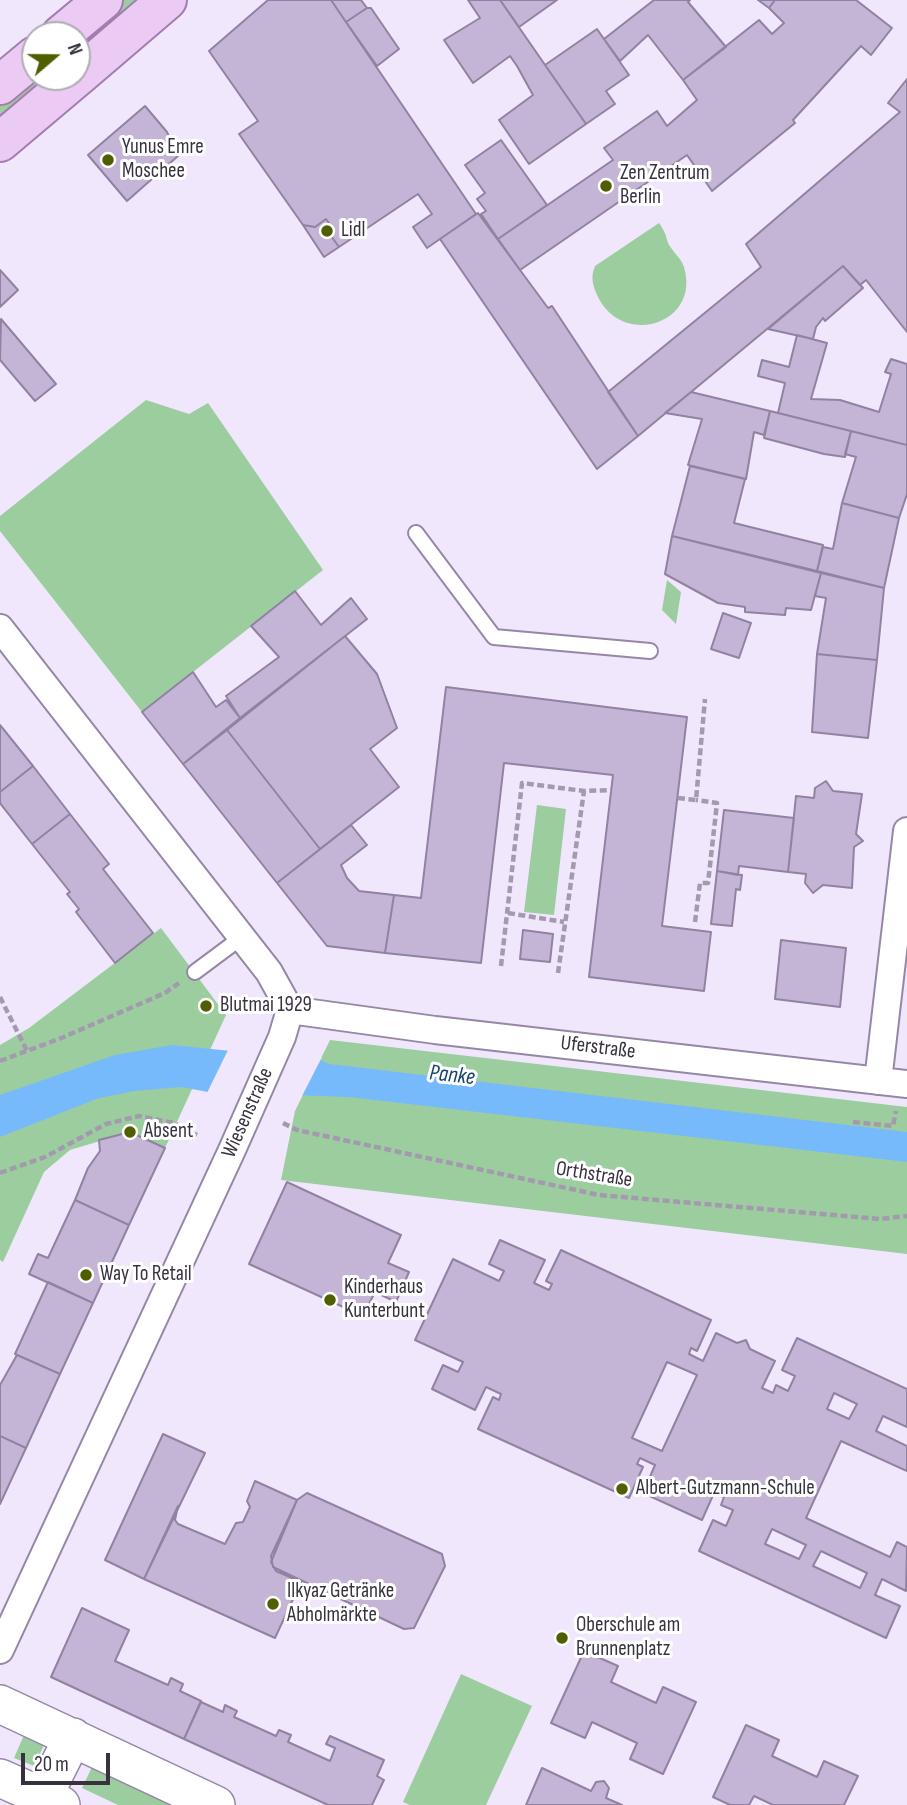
<!DOCTYPE html>
<html>
<head>
<meta charset="utf-8">
<style>
	body { margin:0 }
	#map { position:relative; width:907px; height:1805px; overflow:hidden; background:#f0e7fc; font-family:"Sofia Sans Condensed",sans-serif }
	canvas { display:block }
	.north { position:absolute; left:21px; top:21px; width:70px; height:70px; box-sizing:border-box; background:#fff; border:2px solid #afadb3; border-radius:50%; rotate:70deg; font-size:19px; font-weight:700; line-height:28px; text-align:center; color:#383240 }
	.north::after { content:''; display:block; margin:auto; width:24px; height:32px; background:#505e00; clip-path:polygon(50% 0,100% 100%,50% 72%,0 100%) }
	.scale { position:absolute; left:21px; top:1753px; width:89px; height:32px; box-sizing:border-box; border:4px solid #383240; border-top:0; padding-left:9px; font-size:21px; line-height:24px; white-space:nowrap; color:#383240; -webkit-text-stroke:5px #fff; paint-order:stroke }
</style>
</head>
<body>
<div id="map">
<canvas width="907" height="1805"></canvas>
<div class="north">N</div>
<div class="scale">20 m</div>
</div>
<script>
const context = document.querySelector('canvas').getContext('2d');
context.lineJoin = 'round';
function fill(path, color) { context.fillStyle = color; context.fill(path, 'evenodd'); }
function strokePath(path, color, width, dash) { context.strokeStyle = color; context.lineWidth = width; context.lineCap = dash ? 'butt' : 'round'; context.setLineDash(dash || []); context.stroke(path); }
function drawText(font, color, halo, rows, align = 'center') {
  context.font = font + ' "Sofia Sans Condensed",sans-serif'; context.lineWidth = 6; context.setLineDash([]); context.textBaseline = 'middle'; context.strokeStyle = halo; context.fillStyle = color; for (const [text, x, y, turn = 0] of rows) {
    context.save(); context.translate(x, y); context.rotate((+turn || 0) * Math.PI / 180); context.textAlign = isNaN(turn) ? turn : align; if (halo) context.strokeText(text, 0, 0); context.fillText(text, 0, 0); context.restore();
  }
}
fill(new Path2D(`
	M 123,0 L 145,0 L 77,57 L 77,38 Z
	M 35,77 L 53,77 L 0,122 L 0,103 Z
	M 659,223 C 664,230 666,235 667,240 C 669,249 681,257 684,267 C 701,324 623,348 598,297 C 593,286 590,278 595,266 Z
	M 146,400 L 189,414 L 208,403 L 323,570 L 142,712 L 0,531 L 0,516 Z
	M 667,580 L 681,592 L 676,624 L 662,610 Z
	M 537,805 L 566,809 L 554,915 L 524,912 Z
	M 161,928 L 226,1015 L 165,1148 L 130,1132 L 70,1150 L 44,1172 L 3,1262 L 0,1260 L 0,1045 L 29,1028 Z
	M 330,1040 L 907,1107 L 907,1254 L 281,1180 L 295,1111 Z
	M 461,1674 L 532,1706 L 486,1805 L 410,1805 L 403,1802 Z
	M 24,1735 L 44,1745 L 34,1766 L 14,1758 Z
	M 92,1767 L 176,1805 L 118,1805 L 82,1788 Z`), '#9bcd9f');
fill(new Path2D(`
	M 172,1045 L 320,1060 L 329,1064 L 907,1132 L 907,1162 L 349,1097 L 208,1092 L 181,1087 L 135,1091 L 99,1098 L 0,1137 L 0,1095 L 115,1055 Z`), '#77bafb');
fill(new Path2D(`
	M 229,1048 L 322,1057 L 301,1098 L 206,1095 Z`), '#f0e7fc');
const building = new Path2D(`
	M 268,0 L 331,0 L 476,214 L 427,248 L 413,227 L 432,214 L 418,194 L 339,247 L 326,229 L 331,226 L 326,219 L 315,227 L 303,225 L 239,134 L 258,121 L 209,51 Z
	M 331,0 L 361,0 L 367,8 L 346,22 Z
	M 468,0 L 500,0 L 586,124 L 529,164 L 499,120 L 533,95 L 517,66 L 510,56 L 473,83 L 444,40 L 480,18 Z
	M 500,0 L 557,0 L 519,27 Z
	M 654,0 L 690,0 L 688,2 L 726,47 L 683,80 L 648,35 L 620,61 L 604,39 Z
	M 758,0 L 775,0 L 769,8 Z
	M 775,0 L 856,0 L 892,28 L 871,55 L 861,46 L 793,120 L 795,123 L 712,191 L 687,155 L 520,270 L 498,239 L 613,160 L 604,148 L 657,111 L 667,126 L 697,100 L 683,80 L 759,20 L 772,34 L 784,23 L 769,8 Z
	M 367,8 L 371,8 L 399,49 L 377,66 L 346,22 Z
	M 597,29 L 629,75 L 606,91 L 615,104 L 586,124 L 545,65 Z
	M 907,79 L 907,332 L 866,280 L 860,285 L 843,266 L 638,436 L 608,392 L 761,267 L 746,244 L 900,112 L 888,103 Z
	M 145,106 L 167,132 L 178,156 L 127,201 L 88,155 Z
	M 501,140 L 547,205 L 498,239 L 481,214 L 486,211 L 477,199 L 485,193 L 465,165 Z
	M 478,213 L 548,308 L 552,306 L 638,436 L 597,469 L 440,239 Z
	M 326,219 L 331,226 L 326,229 L 339,247 L 324,257 L 303,225 L 315,227 Z
	M 843,266 L 863,288 L 825,321 L 823,318 L 816,327 L 813,339 L 768,329 Z
	M 0,270 L 18,290 L 0,307 Z
	M 1,319 L 56,384 L 35,401 L 0,360 Z
	M 797,335 L 827,343 L 811,399 L 840,400 L 879,412 L 891,374 L 885,372 L 891,359 L 907,364 L 907,445 L 778,413 L 785,383 L 758,376 L 762,360 L 789,367 Z
	M 691,392 L 770,411 L 764,435 L 754,432 L 746,479 L 688,465 L 702,419 L 665,413 Z
	M 770,411 L 851,431 L 845,457 L 824,454 L 764,438 Z
	M 851,431 L 907,445 L 907,494 L 899,518 L 842,503 L 856,457 L 845,454 Z
	M 690,466 L 745,479 L 734,523 L 823,545 L 817,571 L 672,536 Z
	M 842,503 L 899,518 L 884,588 L 817,571 L 823,547 L 833,549 Z
	M 672,536 L 821,573 L 811,610 L 786,608 L 785,615 L 745,612 L 745,607 L 718,603 L 665,574 Z
	M 821,573 L 884,588 L 877,660 L 817,654 L 826,598 L 815,596 Z
	M 295,591 L 321,625 L 351,598 L 367,619 L 240,718 L 226,696 L 279,657 L 251,626 Z
	M 723,613 L 751,623 L 739,658 L 711,649 Z
	M 345,636 L 377,674 L 397,728 L 370,749 L 399,787 L 320,849 L 227,730 Z
	M 817,654 L 877,660 L 868,738 L 812,732 Z
	M 193,672 L 216,707 L 226,700 L 240,718 L 183,764 L 142,712 Z
	M 446,687 L 687,717 L 662,926 L 711,932 L 704,991 L 589,977 L 613,775 L 504,763 L 481,963 L 385,953 L 394,895 L 421,898 Z
	M 0,725 L 33,766 L 0,792 Z
	M 227,730 L 320,849 L 277,883 L 183,764 Z
	M 33,766 L 70,814 L 32,844 L 0,803 L 0,792 Z
	M 826,781 L 833,791 L 862,794 L 856,834 L 863,841 L 854,847 L 852,888 L 823,885 L 813,893 L 805,883 L 806,874 L 788,872 L 796,796 L 814,798 L 815,788 Z
	M 724,810 L 794,818 L 788,872 L 739,866 L 738,875 L 717,871 Z
	M 70,814 L 109,864 L 103,869 L 153,933 L 115,963 L 76,912 L 79,909 L 67,894 L 70,892 L 32,844 Z
	M 351,825 L 367,845 L 341,865 L 347,878 L 359,891 L 394,895 L 385,953 L 327,946 L 277,883 Z
	M 717,871 L 742,875 L 740,890 L 736,889 L 732,926 L 711,924 Z
	M 523,930 L 553,934 L 550,962 L 520,959 Z
	M 781,940 L 846,948 L 840,1007 L 775,999 Z
	M 130,1132 L 165,1148 L 129,1225 L 75,1200 L 88,1168 L 100,1151 L 99,1140 Z
	M 287,1182 L 401,1235 L 388,1263 L 409,1272 L 396,1302 L 375,1292 L 363,1316 L 249,1264 Z
	M 75,1200 L 129,1225 L 93,1303 L 29,1274 L 38,1254 L 48,1258 Z
	M 500,1240 L 545,1260 L 534,1283 L 549,1290 L 552,1284 L 546,1281 L 561,1250 L 711,1320 L 697,1351 L 691,1348 L 689,1354 L 703,1361 L 716,1333 L 737,1343 L 746,1340 L 750,1349 L 775,1361 L 762,1388 L 773,1393 L 776,1385 L 788,1391 L 795,1376 L 782,1370 L 797,1338 L 907,1389 L 907,1427 L 883,1416 L 876,1431 L 907,1446 L 907,1471 L 841,1441 L 806,1518 L 890,1557 L 897,1542 L 907,1547 L 906,1591 L 882,1579 L 875,1595 L 900,1606 L 886,1638 L 699,1551 L 713,1520 L 726,1526 L 733,1510 L 721,1505 L 724,1497 L 714,1493 L 702,1520 L 643,1493 L 655,1465 L 640,1458 L 637,1464 L 643,1467 L 629,1498 L 478,1429 L 493,1397 L 499,1400 L 501,1394 L 486,1387 L 475,1410 L 432,1389 L 443,1365 L 458,1372 L 463,1362 L 415,1340 L 453,1259 L 499,1281 L 504,1271 L 489,1264 ZM 667,1362 L 697,1375 L 662,1451 L 632,1438 ZM 834,1393 L 857,1404 L 849,1419 L 827,1409 ZM 772,1529 L 806,1545 L 799,1559 L 765,1544 ZM 821,1551 L 867,1573 L 860,1588 L 813,1566 Z
	M 48,1282 L 93,1303 L 60,1374 L 15,1354 Z
	M 17,1355 L 60,1374 L 26,1448 L 0,1436 L 0,1385 Z
	M 163,1434 L 205,1453 L 144,1579 L 105,1560 Z
	M 0,1436 L 26,1448 L 0,1504 Z
	M 255,1481 L 297,1500 L 271,1562 L 276,1571 L 301,1582 L 275,1638 L 144,1579 L 178,1506 L 175,1520 L 178,1524 L 225,1544 L 236,1523 L 243,1522 L 250,1507 L 247,1501 Z
	M 307,1493 L 442,1554 L 445,1566 L 414,1628 L 404,1629 L 273,1567 L 271,1556 L 297,1500 Z
	M 82,1608 L 129,1630 L 115,1661 L 168,1685 L 171,1678 L 183,1684 L 180,1691 L 201,1701 L 184,1739 L 51,1677 Z
	M 584,1651 L 618,1666 L 611,1682 L 656,1703 L 663,1687 L 696,1702 L 663,1774 L 630,1759 L 637,1743 L 592,1722 L 585,1738 L 551,1723 Z
	M 201,1702 L 223,1712 L 225,1705 L 237,1711 L 234,1717 L 276,1736 L 279,1730 L 291,1735 L 288,1742 L 330,1761 L 335,1748 L 326,1744 L 330,1736 L 384,1760 L 377,1776 L 384,1780 L 372,1805 L 328,1805 L 184,1739 Z
	M 746,1725 L 779,1740 L 772,1756 L 817,1777 L 824,1761 L 858,1776 L 844,1805 L 773,1805 L 754,1796 L 749,1805 L 730,1805 L 713,1797 Z
	M 542,1768 L 591,1791 L 596,1782 L 604,1781 L 609,1788 L 606,1798 L 622,1805 L 526,1805 Z`);
fill(building, '#c4b4d6');
strokePath(building, '#9182a2', 2);
const lane = new Path2D(`
	M 416,533 L 494,637 L 650,651
	M 195,972 L 242,937`);
const street = new Path2D(`
	M 0,628 L 269,972 L 290,1010 L 282,1037 L 232,1150 L 0,1650
	M 290,1010 L 435,1030 L 907,1084
	M 878,1081 L 907,831`);
const secondary = new Path2D(`
	M 0,1704 L 216,1805
	M 0,1778 L 61,1805
	M 43,1797 L 73,1737`);
const primary = new Path2D(`
	M 61,35 L 103,0
	M 77,77 L 167,0
	M 0,85 L 35,56
	M 0,142 L 77,77`);
strokePath(lane, '#9687a7', 18);
strokePath(street, '#9687a7', 30);
strokePath(secondary, '#9687a7', 40);
strokePath(primary, '#a47db0', 42);
strokePath(new Path2D(`
	M 678,798 L 696,800 L 705,699
	M 508,913 L 564,922
	M 695,922 L 700,883 L 708,883 L 717,803 L 696,800
	M 501,966 L 522,783 L 584,791 L 611,790
	M 558,973 L 584,791
	M 0,997 L 27,1051
	M 0,1061 L 59,1039 L 165,993 L 179,983
	M 853,1122 L 893,1126 L 896,1111
	M 283,1123 L 297,1130 L 599,1195 L 880,1219 L 907,1216
	M 0,1173 L 45,1157 L 106,1124 L 139,1116 L 174,1123 L 197,1135`), '#a39bad', 4.5, [7, 3.5]);
strokePath(lane, '#fff', 14);
strokePath(street, '#fff', 26);
strokePath(secondary, '#fff', 37);
strokePath(primary, '#ebcaf4', 38);
for (const [x, y, r, color] of [
	[108,160,7,"#505e00"],
	[606,186,7,"#505e00"],
	[327,231,7,"#505e00"],
	[206,1006,7,"#505e00"],
	[130,1132,7,"#505e00"],
	[86,1275,7,"#505e00"],
	[330,1300,7,"#505e00"],
	[622,1489,7,"#505e00"],
	[273,1604,7,"#505e00"],
	[562,1638,7,"#505e00"]
]) { const dot = new Path2D(); dot.arc(x, y, r, 0, 2 * Math.PI); context.fillStyle = color; context.fill(dot); strokePath(dot, '#fff', 2.5); }
drawText('21px', '#383240', '#fff', [
	["Yunus Emre",122,148],
	["Moschee",122,172],
	["Zen Zentrum",620,174],
	["Berlin",620,198],
	["Lidl",341,231],
	["Blutmai 1929",220,1006],
	["Absent",144,1132],
	["Way To Retail",100,1275],
	["Kinderhaus",344,1288],
	["Kunterbunt",344,1312],
	["Albert-Gutzmann-Schule",636,1489],
	["Ilkyaz Getränke",287,1592],
	["Abholmärkte",287,1616],
	["Oberschule am",576,1626],
	["Brunnenplatz",576,1650]
], 'left');
drawText('21px', '#383240', '#fff', [
	["Uferstraße",598,1048,7],
	["Wiesenstraße",248,1113,-66],
	["Orthstraße",594,1175,9]
]);
drawText('italic 23px', '#14446d', '#fff', [
	["Panke",452,1076,6]
]);
</script>
</body>
</html>
